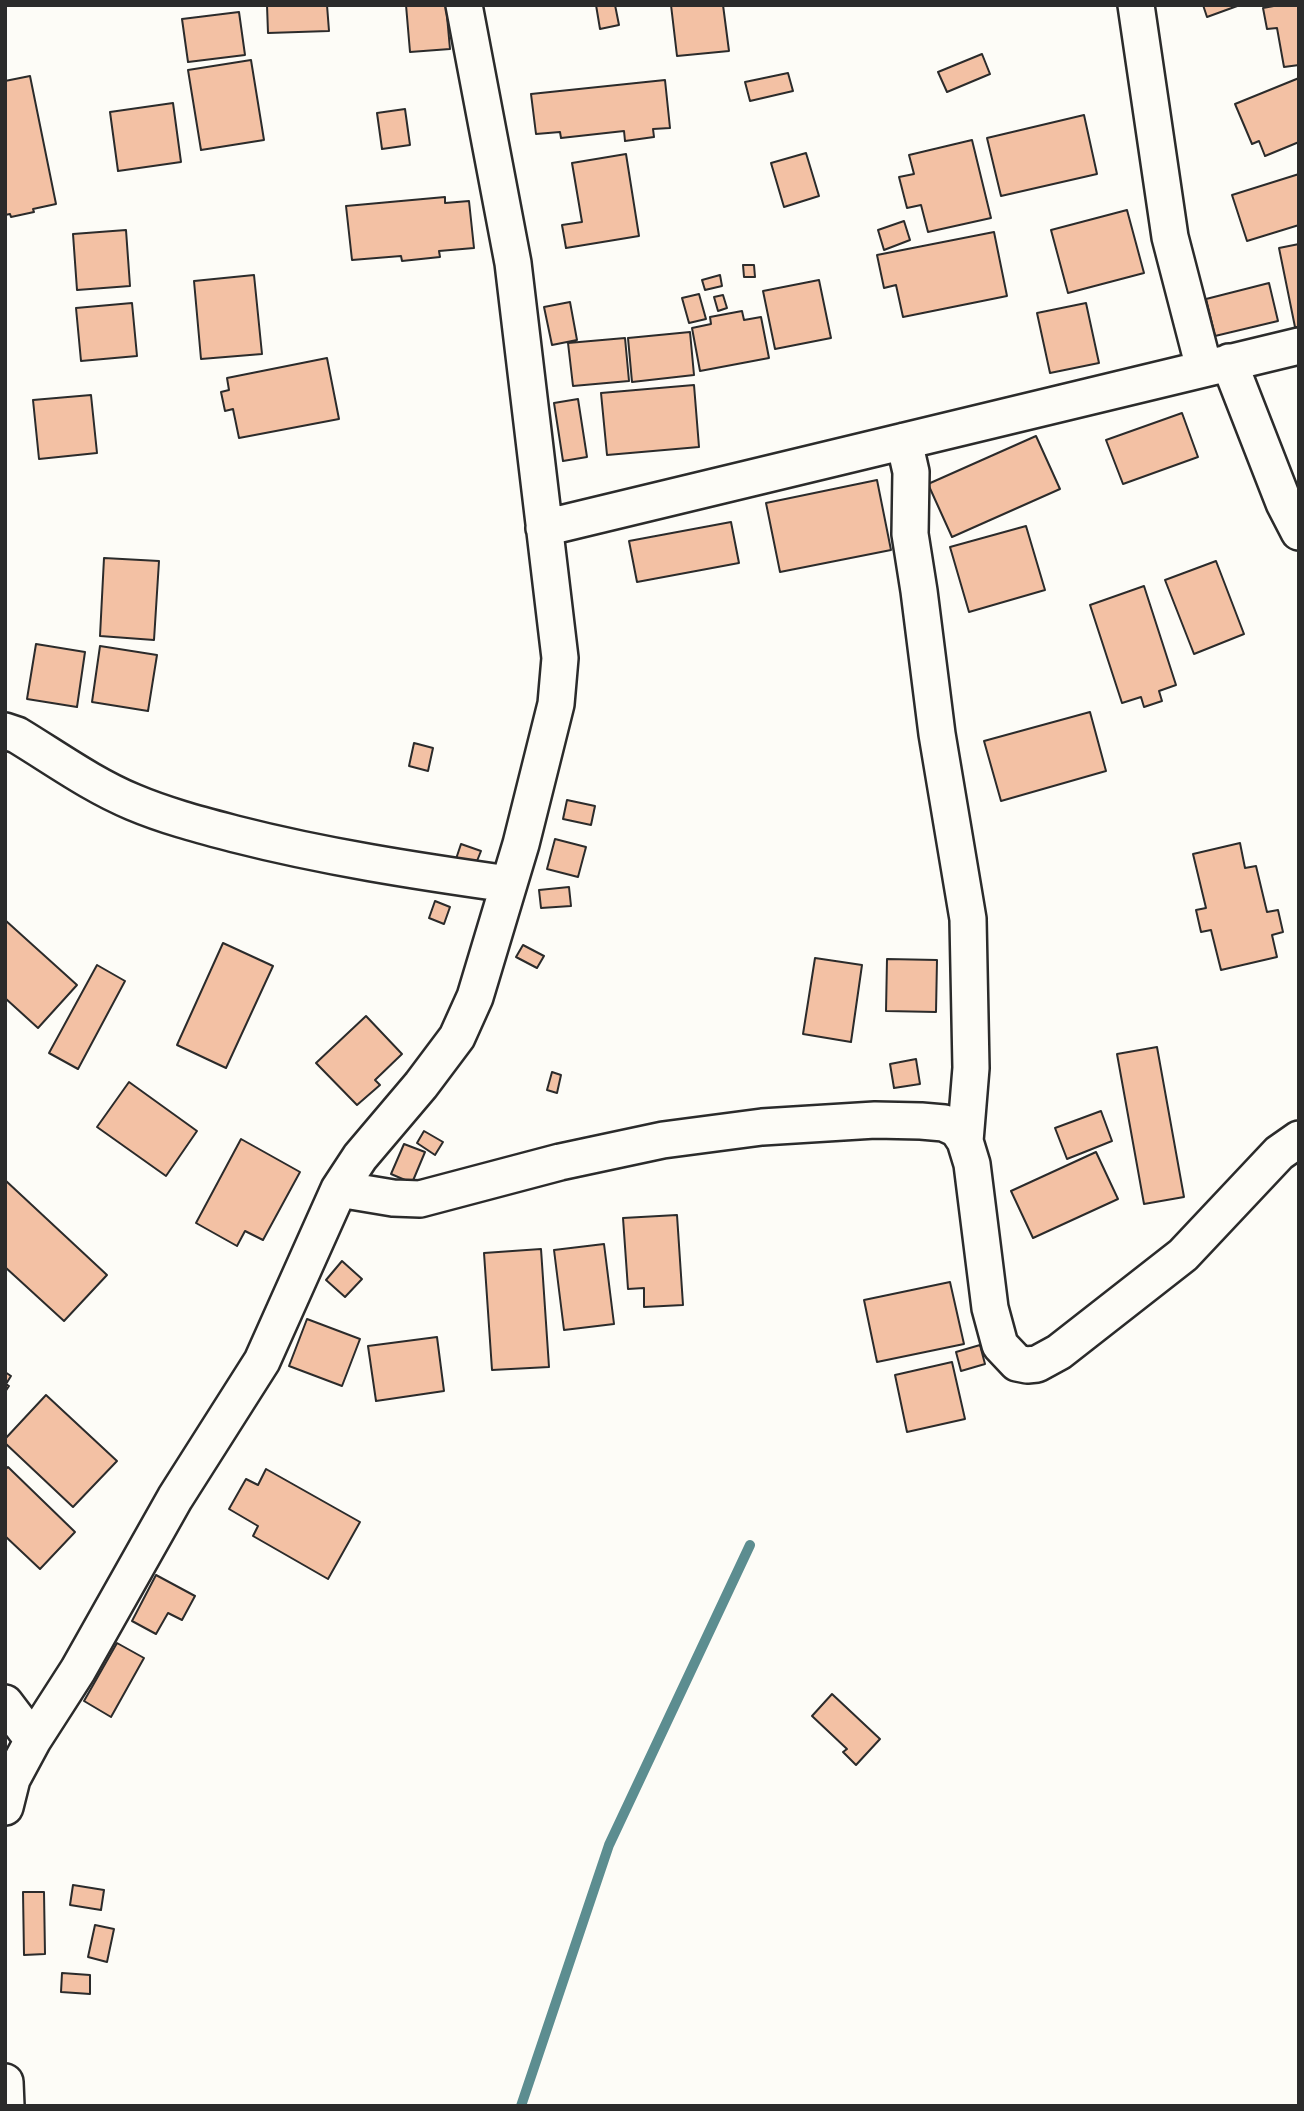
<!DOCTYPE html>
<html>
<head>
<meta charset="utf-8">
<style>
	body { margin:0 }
	#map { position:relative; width:1304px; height:2111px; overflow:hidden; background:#fdfcf7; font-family:Pangolin,sans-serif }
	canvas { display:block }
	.frame { position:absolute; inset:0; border:7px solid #2b2b2b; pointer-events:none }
</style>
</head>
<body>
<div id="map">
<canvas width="1304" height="2111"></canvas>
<div class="frame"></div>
</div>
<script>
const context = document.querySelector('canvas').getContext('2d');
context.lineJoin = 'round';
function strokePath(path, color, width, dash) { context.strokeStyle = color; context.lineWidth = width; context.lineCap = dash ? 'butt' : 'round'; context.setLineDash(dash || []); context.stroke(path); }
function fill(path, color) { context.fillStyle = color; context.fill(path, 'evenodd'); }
strokePath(new Path2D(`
	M 521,2106 L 609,1845 L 750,1545`), '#5c8d90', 10);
const building = new Path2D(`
	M 267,5 L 327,5 L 329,31 L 268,33 Z
	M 406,5 L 446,5 L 450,49 L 410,52 Z
	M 596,5 L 615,5 L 619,25 L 600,29 Z
	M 671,5 L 723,5 L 729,51 L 677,56 Z
	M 1203,5 L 1240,5 L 1207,17 Z
	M 1279,5 L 1299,5 L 1299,65 L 1284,67 L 1277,28 L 1267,29 L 1263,8 Z
	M 239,12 L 245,55 L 188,62 L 182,19 Z
	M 982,54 L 990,74 L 947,92 L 938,72 Z
	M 251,60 L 264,140 L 201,150 L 188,70 Z
	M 788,73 L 793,91 L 750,101 L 745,82 Z
	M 30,76 L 56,204 L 33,209 L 34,212 L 11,217 L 10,214 L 5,215 L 5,81 Z
	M 1299,78 L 1299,142 L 1265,156 L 1259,141 L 1252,144 L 1235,104 Z
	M 665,80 L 670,128 L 653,129 L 654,137 L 625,141 L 624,131 L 561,138 L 560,132 L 536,134 L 531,94 Z
	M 173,103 L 181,162 L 118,171 L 110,112 Z
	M 405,109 L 410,145 L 382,149 L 377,113 Z
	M 1084,115 L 1097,174 L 1001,196 L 987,138 Z
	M 972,140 L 991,218 L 928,232 L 921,205 L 907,208 L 899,177 L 914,174 L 909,155 Z
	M 806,153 L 819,196 L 784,207 L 771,163 Z
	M 626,154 L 639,236 L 566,248 L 562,225 L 582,222 L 572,163 Z
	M 1299,174 L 1299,225 L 1247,241 L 1232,195 Z
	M 445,197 L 445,203 L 469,201 L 474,248 L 439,251 L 440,257 L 402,261 L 401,256 L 352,260 L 346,206 Z
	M 1127,210 L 1144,273 L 1068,293 L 1051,230 Z
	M 904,221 L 910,240 L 884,250 L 878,230 Z
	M 126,230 L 130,286 L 77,290 L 73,234 Z
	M 994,232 L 1007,296 L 903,317 L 896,285 L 884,288 L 877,255 Z
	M 1299,244 L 1299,327 L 1295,327 L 1279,248 Z
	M 743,265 L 754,265 L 755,277 L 744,277 Z
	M 254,275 L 262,354 L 201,359 L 194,281 Z
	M 720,275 L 722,286 L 705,290 L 702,280 Z
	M 819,280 L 831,338 L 775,349 L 763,291 Z
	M 1269,283 L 1278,321 L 1215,336 L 1206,299 Z
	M 699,294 L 706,319 L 689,323 L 682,298 Z
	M 723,295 L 727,308 L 718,311 L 714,297 Z
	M 570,302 L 577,340 L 552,345 L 544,307 Z
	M 132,303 L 137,356 L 81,361 L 76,308 Z
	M 1086,303 L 1099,363 L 1050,373 L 1037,313 Z
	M 742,311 L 744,320 L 761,317 L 769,358 L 700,371 L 692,328 L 711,324 L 710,317 Z
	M 690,332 L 694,375 L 632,382 L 628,338 Z
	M 625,338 L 629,381 L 573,386 L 568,343 Z
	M 327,358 L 339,419 L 239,438 L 233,409 L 225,411 L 221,392 L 229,390 L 227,378 Z
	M 694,385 L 699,447 L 607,455 L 601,393 Z
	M 91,395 L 97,453 L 39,459 L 33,400 Z
	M 578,399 L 587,457 L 563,461 L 554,403 Z
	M 1182,413 L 1198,457 L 1123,484 L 1106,440 Z
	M 1036,436 L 1060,489 L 952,537 L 928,484 Z
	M 877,480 L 891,550 L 780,572 L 766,503 Z
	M 731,522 L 739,563 L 637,582 L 629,541 Z
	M 1026,526 L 1045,590 L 969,612 L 950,547 Z
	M 104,558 L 159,561 L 154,640 L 100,636 Z
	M 1216,561 L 1244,634 L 1194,654 L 1165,580 Z
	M 1144,586 L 1176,685 L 1159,691 L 1162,701 L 1144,707 L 1141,697 L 1122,703 L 1090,605 Z
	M 36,644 L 85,652 L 77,707 L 27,699 Z
	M 100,646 L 157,655 L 148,711 L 92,702 Z
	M 1090,712 L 1106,771 L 1001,801 L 984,741 Z
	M 414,743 L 433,748 L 428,771 L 409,766 Z
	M 567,800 L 595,806 L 591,825 L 563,819 Z
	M 555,839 L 586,847 L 578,877 L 547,869 Z
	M 1240,843 L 1245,868 L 1256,866 L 1267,912 L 1278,910 L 1283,932 L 1272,935 L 1277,957 L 1221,970 L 1211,930 L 1201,932 L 1196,910 L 1206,908 L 1193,854 Z
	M 461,844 L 481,851 L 475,866 L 456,859 Z
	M 569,887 L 571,906 L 541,908 L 539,890 Z
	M 435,901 L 450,907 L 444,924 L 429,918 Z
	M 5,920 L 77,985 L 38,1028 L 5,998 Z
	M 223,943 L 273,966 L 226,1068 L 177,1045 Z
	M 523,945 L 544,956 L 537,968 L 516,957 Z
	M 815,958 L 862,965 L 851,1042 L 803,1034 Z
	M 887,959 L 937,960 L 936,1012 L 886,1011 Z
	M 97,965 L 125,981 L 78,1069 L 49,1053 Z
	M 366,1016 L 402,1054 L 375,1080 L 380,1085 L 357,1105 L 316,1063 Z
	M 1157,1047 L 1184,1197 L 1144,1204 L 1117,1054 Z
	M 916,1059 L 920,1084 L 894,1088 L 890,1064 Z
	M 552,1072 L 561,1075 L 557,1093 L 547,1090 Z
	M 129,1082 L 197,1131 L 166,1176 L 97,1127 Z
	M 1101,1111 L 1112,1141 L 1067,1159 L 1055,1128 Z
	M 424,1131 L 443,1142 L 435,1155 L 417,1143 Z
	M 241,1139 L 300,1172 L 263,1240 L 245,1231 L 237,1246 L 196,1223 Z
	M 404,1144 L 425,1152 L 412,1183 L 391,1174 Z
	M 1096,1152 L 1118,1199 L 1033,1238 L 1011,1191 Z
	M 5,1180 L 107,1275 L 64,1321 L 5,1267 Z
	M 677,1215 L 683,1305 L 644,1307 L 644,1288 L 628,1289 L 623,1218 Z
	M 604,1244 L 614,1324 L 564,1330 L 554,1250 Z
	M 541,1249 L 549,1367 L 492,1370 L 484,1253 Z
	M 342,1261 L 362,1279 L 345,1297 L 326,1280 Z
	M 950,1282 L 964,1344 L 877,1362 L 864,1300 Z
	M 307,1319 L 360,1339 L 342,1386 L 289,1366 Z
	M 437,1337 L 444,1391 L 376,1401 L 368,1346 Z
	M 980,1345 L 985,1364 L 961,1371 L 956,1352 Z
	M 952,1362 L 965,1419 L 907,1432 L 895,1375 Z
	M 5,1372 L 11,1376 L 6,1384 L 9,1386 L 5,1392 Z
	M 46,1395 L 117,1461 L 73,1507 L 5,1443 L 5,1439 Z
	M 8,1467 L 75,1532 L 40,1569 L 5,1536 L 5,1470 Z
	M 266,1469 L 360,1522 L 328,1579 L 253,1536 L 258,1526 L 229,1509 L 246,1479 L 258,1485 Z
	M 156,1575 L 195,1596 L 182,1620 L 168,1613 L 156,1634 L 132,1621 Z
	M 117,1643 L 144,1658 L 111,1717 L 84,1701 Z
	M 832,1694 L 880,1739 L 856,1765 L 843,1752 L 847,1749 L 812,1716 Z
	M 73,1885 L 104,1890 L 101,1910 L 70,1905 Z
	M 23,1892 L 44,1892 L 45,1954 L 24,1955 Z
	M 95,1925 L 114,1929 L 107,1962 L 88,1957 Z
	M 62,1973 L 90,1975 L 90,1994 L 61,1992 Z`);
fill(building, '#f3c1a4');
strokePath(building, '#2b2b2b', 2);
const minor = new Path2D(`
	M 1136,5 L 1170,237 L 1204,368
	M 1229,362 L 1284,503 L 1299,532
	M 904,441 L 911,472 L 910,534 L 919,591 L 937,734 L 968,919 L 971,1068 L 965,1141
	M 544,528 L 1299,346
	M 5,731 L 17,735 C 55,758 92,785 133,802 C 166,816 201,825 235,834 C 325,857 416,871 508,884
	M 339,1189 L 393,1198 L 420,1199 L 560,1162 L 663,1140 L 762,1127 L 875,1120 L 921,1121 L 944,1123 L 957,1129 L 965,1141 L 972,1164 L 990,1308 L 1000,1345 L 1017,1363 L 1027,1365 L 1037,1364 L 1059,1352 L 1183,1255 L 1279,1153 L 1299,1139
	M 5,1703 L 33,1740
	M 5,1807 L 12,1779 L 33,1740 L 78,1670 L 175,1498 L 262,1361 L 339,1189 L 360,1157 L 421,1085 L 457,1037 L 475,997 L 521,844 L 556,704 L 560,658 L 513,263 L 464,5
	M 5,2082 L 6,2106`);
strokePath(minor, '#2b2b2b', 40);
strokePath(minor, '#fdfcf7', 35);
</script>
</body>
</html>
